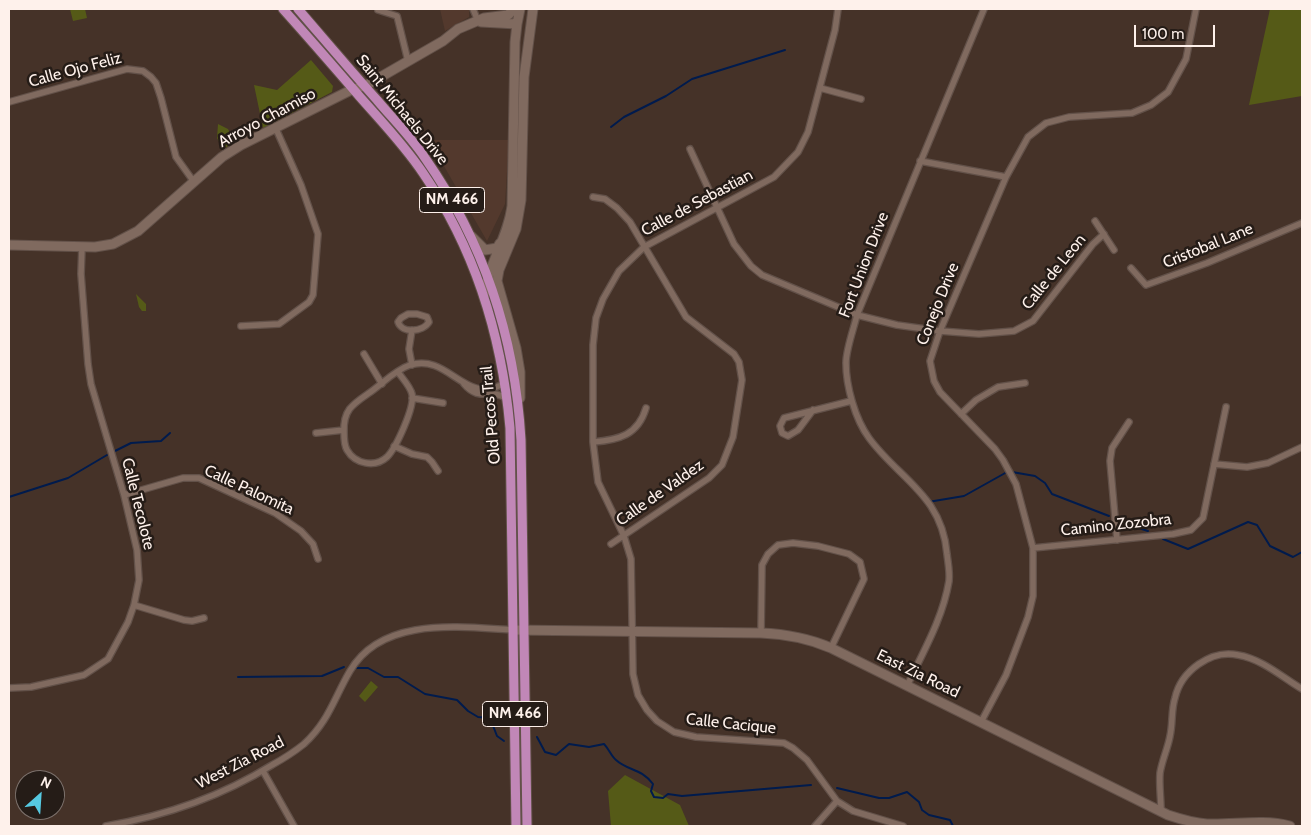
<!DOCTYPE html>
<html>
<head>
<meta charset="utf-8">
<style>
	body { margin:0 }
	#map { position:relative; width:1311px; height:835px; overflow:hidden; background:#453228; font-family:Cabin,sans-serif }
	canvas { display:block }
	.frame { position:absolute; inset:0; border:10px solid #fef1eb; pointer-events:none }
	.north { position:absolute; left:15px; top:770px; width:50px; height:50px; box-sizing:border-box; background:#251c17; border:1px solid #7c716c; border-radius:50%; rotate:26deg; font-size:14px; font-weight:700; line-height:20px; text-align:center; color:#fef1eb }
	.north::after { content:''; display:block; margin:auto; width:18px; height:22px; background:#56c9e1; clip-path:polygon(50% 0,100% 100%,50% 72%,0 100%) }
	.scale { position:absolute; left:1134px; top:25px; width:81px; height:22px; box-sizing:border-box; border:2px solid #fef1eb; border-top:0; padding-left:6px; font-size:15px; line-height:18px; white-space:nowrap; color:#fef1eb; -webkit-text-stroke:4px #251c17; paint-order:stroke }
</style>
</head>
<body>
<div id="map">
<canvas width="1311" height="835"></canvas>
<div class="frame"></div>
<div class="north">N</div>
<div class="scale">100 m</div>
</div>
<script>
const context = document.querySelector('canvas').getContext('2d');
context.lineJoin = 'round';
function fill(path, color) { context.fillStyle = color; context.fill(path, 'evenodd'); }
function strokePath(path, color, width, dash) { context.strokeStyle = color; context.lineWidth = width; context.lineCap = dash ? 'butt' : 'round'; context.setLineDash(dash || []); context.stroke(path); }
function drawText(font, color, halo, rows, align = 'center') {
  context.font = font + ' Cabin,sans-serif'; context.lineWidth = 5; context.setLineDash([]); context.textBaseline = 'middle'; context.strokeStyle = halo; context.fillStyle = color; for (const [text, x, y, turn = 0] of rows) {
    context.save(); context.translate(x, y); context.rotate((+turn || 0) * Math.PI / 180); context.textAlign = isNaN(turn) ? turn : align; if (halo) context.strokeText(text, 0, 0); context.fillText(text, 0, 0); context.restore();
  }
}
fill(new Path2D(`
	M 440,9 L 469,9 L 469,17 L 445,31 Z
	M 429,140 L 509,140 L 505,204 L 487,241 Z`), '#53392d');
fill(new Path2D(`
	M 70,9 L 85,9 L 87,18 L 73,21 Z
	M 1270,9 L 1302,9 L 1302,96 L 1249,105 Z
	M 311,60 L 333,86 L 332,92 L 263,128 L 254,85 L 277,90 Z
	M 218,124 L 228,129 L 235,142 L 223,149 L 217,138 Z
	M 136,294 L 146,304 L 146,311 L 142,311 L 139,307 Z
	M 371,681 L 378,687 L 365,702 L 359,696 Z
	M 625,775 L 680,805 L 689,826 L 611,826 L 608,791 Z`), '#555a17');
strokePath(new Path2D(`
	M 611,127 L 624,117 L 666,96 L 692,79 L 785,50
	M 115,451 L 131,443 L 161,441 L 170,433
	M 1012,472 L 1035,476 L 1045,483 L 1052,494 L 1109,516
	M 9,497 L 68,478 L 107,455
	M 928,502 L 964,496 L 1007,472
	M 1120,522 L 1148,531
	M 1163,539 L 1188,549 L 1248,522 L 1257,525 L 1270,546 L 1293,557 L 1302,552
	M 357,668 L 368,668 L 384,677 L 398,677 L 425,694 L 457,700 L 468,711 L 478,717 L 490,718 L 497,736 L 504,741
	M 238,677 L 322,676 L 344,667
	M 537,737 L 545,752 L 556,755 L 569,744 L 589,747 L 604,744 C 609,749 611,756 616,760 C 628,771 641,768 653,784 L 651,791 L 654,797 L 663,798 L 668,794 L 682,796 L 811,785
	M 837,788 L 879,798 L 889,798 L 907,792 L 919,802 L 922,810 L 929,815 L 950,820 L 953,826`), '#001b4d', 2);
const street = new Path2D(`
	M 473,9 L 478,21
	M 838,9 L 835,30 L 808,132 L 798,152 L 774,177 L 644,247 L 619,271 L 603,299 L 596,318 L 593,345 L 593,442 L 598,482 L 624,536 L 631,559 L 633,674 L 638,695 L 647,710 L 657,721 L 674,732 L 696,737 L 784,743 L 793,748 L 807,760 L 837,801 L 853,811 L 903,826
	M 378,10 L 397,16 L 408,61
	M 820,88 L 861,99
	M 9,102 L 127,69 L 143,71 L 151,77 L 156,83 L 161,98 L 176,157 L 194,182
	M 690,149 L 734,244 L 751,266 L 762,275 L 857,315 L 897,325 L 940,331 L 979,334 L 1014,331 L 1033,321 L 1093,244 L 1104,234
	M 920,161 L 1006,177
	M 593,197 L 605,199 L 617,208 L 630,222 L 686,317 L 734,354 L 739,362 L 742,380 L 733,437 L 722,465 L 709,478 L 611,544
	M 1095,221 L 1114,250
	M 1131,268 L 1146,285 L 1207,263 L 1302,223
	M 408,314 L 417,314 L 427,317 L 429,322 C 423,332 402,334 398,322 L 401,318 Z
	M 241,326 L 279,324 L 309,302 L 313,295 L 318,234 L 301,185 L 276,129
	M 412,330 L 409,349 L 412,365
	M 364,354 L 382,384
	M 398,372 C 402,378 410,386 412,394 C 415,407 396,448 387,457 C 375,468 355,464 347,450 C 344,445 344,437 344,432 C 343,410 353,404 369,393 C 382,384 395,370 410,365 C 450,353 464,407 505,383
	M 464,384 C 480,403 491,387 507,399
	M 412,398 L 443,403
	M 813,410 L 798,430 L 788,436 L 782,433 L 780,426 L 784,418 L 851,401
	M 961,414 L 976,400 L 998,387 L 1025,383
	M 316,433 L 344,430
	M 593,442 C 619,440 638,435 646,408
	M 394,446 L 412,454 L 427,457 L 432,462 L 438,471
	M 1214,464 L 1247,467 L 1268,463 L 1302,447
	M 124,495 L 183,478 L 199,478 L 275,513 L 301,531 L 313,544 L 318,559
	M 1117,540 L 1110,461 L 1112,448 L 1129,422
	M 1033,548 L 1173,534 L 1191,530 L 1203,518 L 1226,407
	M 134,605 L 184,620 L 192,621 L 204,618
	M 761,633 L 762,565 L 768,554 L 778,545 L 793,543 L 818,546 L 849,554 L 860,562 L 864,579 L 831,648
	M 907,686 C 923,652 943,618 949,581 C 950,572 948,563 947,554 C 942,495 899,479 869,438 C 855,419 846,386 846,363 C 846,349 854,328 857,315 L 984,9
	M 9,688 L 31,687 L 84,675 L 108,659 L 128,622 L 134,605 L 139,580 L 137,550 L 124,495 L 91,384 L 88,364 L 81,274 L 82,247
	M 981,722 L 1006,675 L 1028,617 L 1033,596 L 1033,548 L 1016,484 L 1003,460 L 995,449 L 940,392 L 934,381 L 930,361 L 940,331 L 1006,177 L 1028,137 L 1046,123 L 1069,117 L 1132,113 L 1151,105 L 1168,92 L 1186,59 L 1196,9
	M 263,771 L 294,826
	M 1161,811 C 1161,798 1159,785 1160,773 C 1162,760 1168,748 1170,736 C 1173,723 1171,710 1175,698 C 1181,671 1211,649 1238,655 C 1262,659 1282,677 1302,689
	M 106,826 C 164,816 222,796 272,765 C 283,759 294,752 304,744 C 329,721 334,698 350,671 C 382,616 460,627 513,630
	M 815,826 L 837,801`);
const secondary = new Path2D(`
	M 481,22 L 517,24
	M 471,236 L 485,250 L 497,248 L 500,243
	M 9,245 L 95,247 L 113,244 L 138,231 L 222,157 L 241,145 L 353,89 L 365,86 L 443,41 L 458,29 L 484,18 L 508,15 L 514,9
	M 484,296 C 488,264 508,238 512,206 L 515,42 L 517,24 L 520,9
	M 520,398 L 520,372 L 516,348 L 497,281 L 499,270 L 516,229 L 521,200 L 524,77 L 533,9
	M 513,630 L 761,633 C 786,634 808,638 831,648 L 1168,815 C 1180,819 1193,823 1207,824 C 1235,825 1262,819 1290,826`);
const primary = new Path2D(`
	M 283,9 C 309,38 335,68 360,97 C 382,122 405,146 423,173 C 475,249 502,337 510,428 L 516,826
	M 298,9 C 324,39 350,70 377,100 C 393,119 411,137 425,158 C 485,244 515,337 521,440 L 527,826`);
strokePath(street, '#625149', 8);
strokePath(secondary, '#625149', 11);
strokePath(primary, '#625149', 11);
strokePath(street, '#806a5f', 5.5);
strokePath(secondary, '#806a5f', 9);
strokePath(primary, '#c187b7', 9);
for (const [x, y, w] of [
	[452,200,65],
	[515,714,65]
]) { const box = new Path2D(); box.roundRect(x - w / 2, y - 12.5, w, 25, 4); context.fillStyle = '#251c17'; context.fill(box); strokePath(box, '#fef1eb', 1); }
drawText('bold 15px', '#fef1eb', null, [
	["NM 466",452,200],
	["NM 466",515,714]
]);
drawText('16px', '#fef1eb', '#251c17', [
	["Calle Ojo Feliz",75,70,-15],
	["Saint Michaels Drive",402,110,51],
	["Arroyo Chamiso",267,118,-28],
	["Calle de Sebastian",697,203,-28],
	["Cristobal Lane",1208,246,-22],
	["Fort Union Drive",864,265,-69],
	["Calle de Leon",1054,272,-51],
	["Conejo Drive",938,304,-68],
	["Old Pecos Trail",491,415,-95],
	["Calle Palomita",249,490,25],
	["Calle de Valdez",660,493,-35],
	["Calle Tecolote",138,504,76],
	["Camino Zozobra",1116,525,-6],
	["East Zia Road",918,674,26],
	["Calle Cacique",731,724,6],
	["West Zia Road",240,763,-27]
]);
</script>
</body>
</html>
